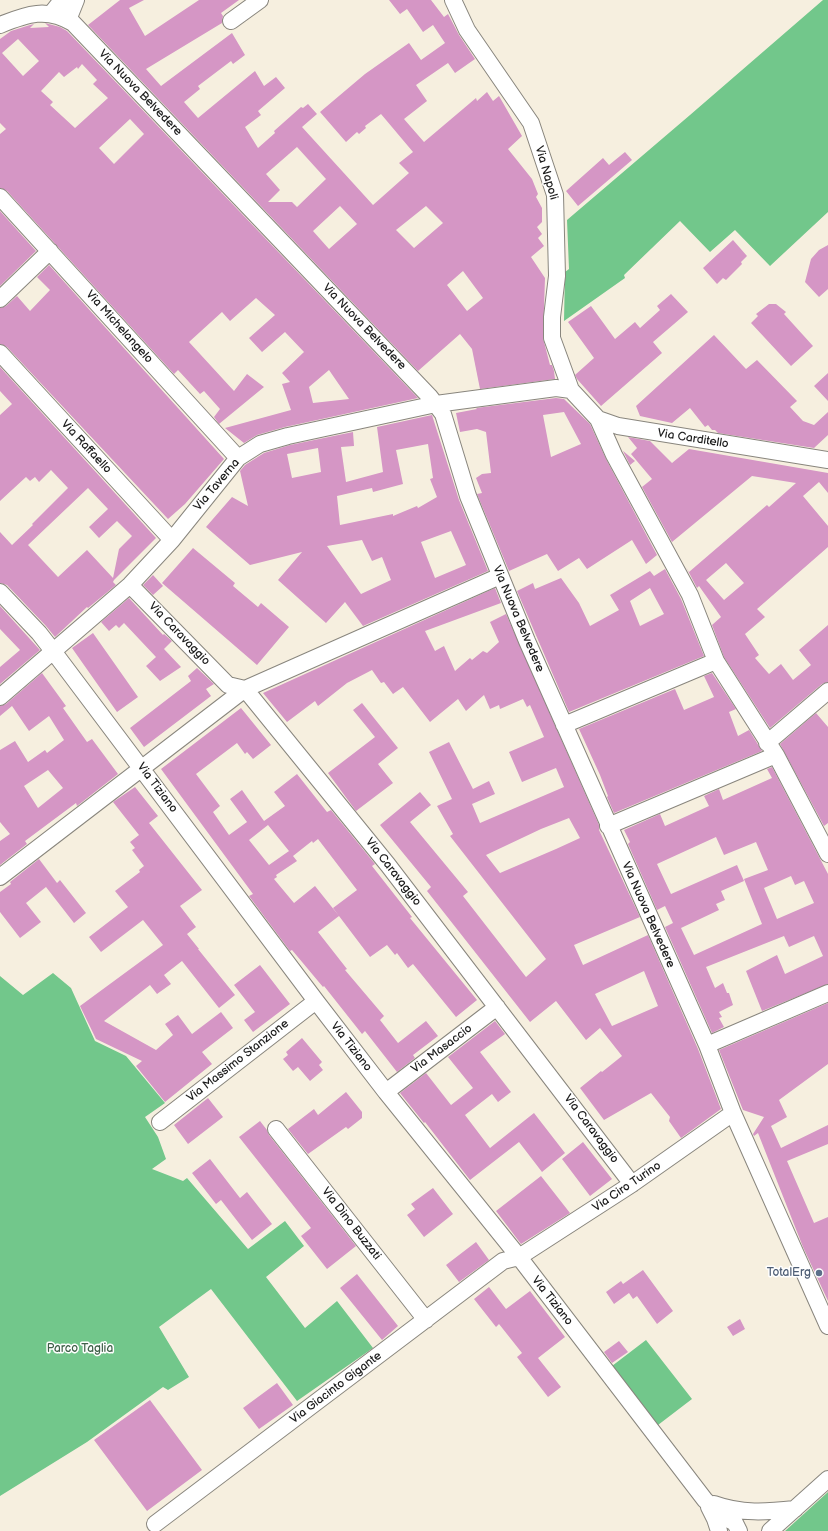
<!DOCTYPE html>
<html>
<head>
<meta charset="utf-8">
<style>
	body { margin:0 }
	canvas { display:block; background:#f6efdf }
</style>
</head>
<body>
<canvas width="828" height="1531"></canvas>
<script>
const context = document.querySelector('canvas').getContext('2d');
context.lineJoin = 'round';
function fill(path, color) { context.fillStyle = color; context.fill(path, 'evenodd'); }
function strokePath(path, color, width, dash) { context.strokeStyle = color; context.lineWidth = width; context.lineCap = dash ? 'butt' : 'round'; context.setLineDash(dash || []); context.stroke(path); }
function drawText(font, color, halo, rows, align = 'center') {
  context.font = font + ' "Balsamiq Sans",sans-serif'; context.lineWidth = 3; context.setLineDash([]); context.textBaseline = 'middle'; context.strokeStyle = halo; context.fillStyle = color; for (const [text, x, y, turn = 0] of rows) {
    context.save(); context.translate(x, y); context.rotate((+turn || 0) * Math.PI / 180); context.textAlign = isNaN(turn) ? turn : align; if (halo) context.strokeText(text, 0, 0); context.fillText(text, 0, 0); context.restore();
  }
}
fill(new Path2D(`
	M 823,0 L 828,0 L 828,212 L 770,266 L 735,230 L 710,252 L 680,221 L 624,275 L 625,278 L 564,321 L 565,272 L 569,269 L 567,220 L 690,115 Z
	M 53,973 L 71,988 L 95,1041 L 126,1056 L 165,1103 L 145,1117 L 158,1137 L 166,1159 L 152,1169 L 183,1181 L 187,1178 L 248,1249 L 285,1221 L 304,1246 L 266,1277 L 305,1328 L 337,1301 L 373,1348 L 297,1401 L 211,1289 L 159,1327 L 189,1377 L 168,1390 L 163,1387 L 87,1442 L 0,1496 L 0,976 L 23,995 Z
	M 646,1340 L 692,1399 L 658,1425 L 612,1366 Z
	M 828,1492 L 828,1531 L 785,1531 Z`), '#72c78b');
fill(new Path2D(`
	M 120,0 L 144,0 L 129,8 L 145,36 L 199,0 L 239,0 L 221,13 L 223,16 L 222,23 L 146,69 L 161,86 L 232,33 L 245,55 L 233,64 L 231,61 L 198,86 L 200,89 L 184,102 L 198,118 L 255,71 L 264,86 L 276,77 L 285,88 L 258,111 L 261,115 L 245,127 L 258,148 L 275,133 L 274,131 L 301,107 L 303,108 L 308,104 L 317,114 L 302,127 L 373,205 L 409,173 L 399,163 L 413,152 L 381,114 L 365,126 L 366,128 L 359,134 L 357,132 L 346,142 L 320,112 L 365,74 L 409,43 L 421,60 L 445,43 L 433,25 L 423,32 L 407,9 L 400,14 L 389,0 L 431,0 L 444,17 L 448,14 L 459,35 L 475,59 L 455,73 L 448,63 L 416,85 L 427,101 L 404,119 L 424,142 L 476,98 L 477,101 L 487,92 L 493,101 L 499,96 L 522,136 L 508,149 L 532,179 L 538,194 L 536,197 L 542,208 L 542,222 L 537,227 L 542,234 L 538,238 L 544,246 L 531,257 L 545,278 L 543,338 L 550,365 L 552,365 L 554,371 L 555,379 L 480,389 L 472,349 L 460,334 L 418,371 L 88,25 ZM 297,147 L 326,179 L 297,207 L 292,202 L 268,202 L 280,190 L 266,174 ZM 340,206 L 357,224 L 329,249 L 313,231 ZM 426,206 L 443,223 L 414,248 L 396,230 ZM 463,271 L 483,298 L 467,311 L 447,285 Z
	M 45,23 L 60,27 L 67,31 L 418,398 L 285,427 L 257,435 L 244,443 L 225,428 L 291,410 L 282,384 L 290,382 L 282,373 L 304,352 L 285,332 L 262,352 L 249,338 L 275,315 L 256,298 L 230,321 L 222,312 L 189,342 L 234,391 L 247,374 L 264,387 L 219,424 L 214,417 L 220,409 L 204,391 L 200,394 L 178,370 L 174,374 L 7,191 L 0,188 L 0,134 L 6,129 L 0,123 L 0,39 L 11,31 L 30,25 L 34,24 L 30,28 L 49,27 ZM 18,39 L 39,61 L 23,76 L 2,53 ZM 82,64 L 97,80 L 93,84 L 108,98 L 75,128 L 50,105 L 53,102 L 41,91 L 59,72 L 64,77 L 77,67 L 78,69 ZM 130,119 L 144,134 L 114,164 L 99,148 ZM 329,370 L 349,399 L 313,403 L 309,387 Z
	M 625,152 L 632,160 L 578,206 L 566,191 L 603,158 L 609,165 Z
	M 0,211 L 36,251 L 0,286 Z
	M 733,240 L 747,256 L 741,262 L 742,264 L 726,280 L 723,278 L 717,284 L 703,268 Z
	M 828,245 L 828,289 L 819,297 L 805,282 L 811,259 L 819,250 Z
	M 49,265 L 224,459 L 185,504 L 168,519 L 7,347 L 0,344 L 0,308 L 6,306 L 17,296 L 30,311 L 50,290 L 37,277 Z
	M 671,294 L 688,312 L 653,342 L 662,353 L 601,406 L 577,379 L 575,375 L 594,358 L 568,322 L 591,306 L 615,339 L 635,322 L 640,328 L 660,310 L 657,306 Z
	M 769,304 L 776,304 L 786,312 L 784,314 L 813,346 L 791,366 L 751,323 L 758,316 L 756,314 Z
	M 714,335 L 746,369 L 757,360 L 797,401 L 790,407 L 803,421 L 814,425 L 828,412 L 828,435 L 814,448 L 718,433 L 715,430 L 712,430 L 708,425 L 705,427 L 690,408 L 672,423 L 640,416 L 636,406 Z
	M 0,367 L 156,538 L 114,580 L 113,582 L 116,585 L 88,608 L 87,607 L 55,637 L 46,626 L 7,585 L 0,583 L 0,532 L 12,545 L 33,525 L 32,524 L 68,488 L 51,470 L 39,482 L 35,477 L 30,481 L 26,477 L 0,501 L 0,415 L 12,404 L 0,391 ZM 88,488 L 108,509 L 89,527 L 99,538 L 117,521 L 132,536 L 119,549 L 113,578 L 87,550 L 58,577 L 28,545 Z
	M 828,373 L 828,401 L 814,386 Z
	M 556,398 L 564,399 L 590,424 L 606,459 L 657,555 L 646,564 L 632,540 L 587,569 L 579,558 L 558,571 L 547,554 L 509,571 L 477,494 L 482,493 L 476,478 L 482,474 L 491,473 L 486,432 L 477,429 L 460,432 L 456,413 L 477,409 L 476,408 ZM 564,412 L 581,444 L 551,457 L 543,415 Z
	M 432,415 L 459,500 L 488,571 L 363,626 L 345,602 L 326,623 L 278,580 L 302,552 L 250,565 L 206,527 L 232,497 L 248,506 L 240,471 L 245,465 L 264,453 L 290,445 L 353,432 L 354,446 L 341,447 L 346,482 L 383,472 L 377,427 ZM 428,444 L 433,478 L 430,479 L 437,497 L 418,508 L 417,506 L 393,516 L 393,514 L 340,525 L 337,496 L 372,488 L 373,492 L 403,484 L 396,450 ZM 318,448 L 321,472 L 292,478 L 287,454 ZM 451,531 L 466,565 L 435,578 L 421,542 ZM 362,540 L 372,561 L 382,557 L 391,580 L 361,594 L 327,546 Z
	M 628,437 L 650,441 L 672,463 L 689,449 L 828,473 L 828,493 L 819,482 L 803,496 L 828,526 L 828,547 L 757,609 L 765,617 L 745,634 L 759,655 L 755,658 L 769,674 L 781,664 L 793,680 L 811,665 L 799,650 L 828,625 L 828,682 L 822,684 L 770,728 L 724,657 L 712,625 L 721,617 L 699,586 L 697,588 L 686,567 L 689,572 L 767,505 L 769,507 L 796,483 L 752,476 L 672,542 L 642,487 L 652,479 L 631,454 L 637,448 ZM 726,563 L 744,583 L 724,600 L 706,580 Z
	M 622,450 L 635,461 L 630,465 L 623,451 Z
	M 193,548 L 235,583 L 233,586 L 258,607 L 261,603 L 289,627 L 257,665 L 162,583 Z
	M 665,569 L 681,599 L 704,656 L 569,712 L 517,591 L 533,583 L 535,589 L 561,578 L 579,603 L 590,626 L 619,610 L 610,595 L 650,571 L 654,576 ZM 650,588 L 664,614 L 640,626 L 630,601 Z
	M 153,575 L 163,586 L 153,595 L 143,585 Z
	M 495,588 L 501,603 L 425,631 L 435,651 L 444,646 L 455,671 L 470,658 L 472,660 L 483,651 L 487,653 L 499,642 L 490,622 L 506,614 L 599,825 L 599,830 L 640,917 L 574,945 L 583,965 L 648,935 L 698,1049 L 721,1109 L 681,1138 L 669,1121 L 670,1117 L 651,1093 L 604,1120 L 580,1088 L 601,1071 L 602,1072 L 622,1056 L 600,1028 L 586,1040 L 556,1001 L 530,1022 L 427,891 L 431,887 L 380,825 L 420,792 L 431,805 L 410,822 L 468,892 L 463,896 L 526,977 L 546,959 L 450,836 L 453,834 L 437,806 L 452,799 L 429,752 L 449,742 L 473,789 L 489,781 L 495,794 L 472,804 L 480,823 L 564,787 L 556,768 L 522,782 L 509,752 L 544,737 L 530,705 L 527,707 L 523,699 L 500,709 L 499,705 L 490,709 L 484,695 L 466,711 L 458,699 L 430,722 L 403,687 L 393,694 L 384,682 L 381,683 L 372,670 L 347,683 L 318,706 L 315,701 L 287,722 L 263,693 ZM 569,818 L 580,838 L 556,849 L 500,873 L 486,855 L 541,829 ZM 644,971 L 658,1006 L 612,1026 L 595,994 Z
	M 129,598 L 163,635 L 164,634 L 172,641 L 164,649 L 181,667 L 160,681 L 146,666 L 156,657 L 124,623 L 119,628 L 116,625 L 109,631 L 101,622 Z
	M 0,606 L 40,650 L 0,684 L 0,667 L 20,650 L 0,629 Z
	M 93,633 L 138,697 L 117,712 L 72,648 Z
	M 197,668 L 214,684 L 206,689 L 211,696 L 144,747 L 130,728 L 191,681 L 188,676 Z
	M 42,673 L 66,706 L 63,708 L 87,742 L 92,739 L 118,774 L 77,806 L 76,803 L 25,841 L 27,844 L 0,865 L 0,841 L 10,834 L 0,822 L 0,750 L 15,741 L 28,762 L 45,750 L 47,753 L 64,740 L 49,716 L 29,731 L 12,706 L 0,716 L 0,706 L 6,704 ZM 48,770 L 63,788 L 38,808 L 24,786 Z
	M 712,673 L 736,709 L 729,712 L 738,736 L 749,730 L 762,751 L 614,813 L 607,797 L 608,796 L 600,775 L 579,729 L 675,689 L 684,710 L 714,697 L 704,676 Z
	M 362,703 L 398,748 L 378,764 L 393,783 L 356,811 L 328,773 L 375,737 L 353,710 Z
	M 241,708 L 271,745 L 253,759 L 247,752 L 245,754 L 237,743 L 196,774 L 220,806 L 213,812 L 229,835 L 247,822 L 230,799 L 242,790 L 264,821 L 285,806 L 274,792 L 297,774 L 327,812 L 331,810 L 375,864 L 372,866 L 412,917 L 410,918 L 477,1000 L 456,1017 L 413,964 L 408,968 L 397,953 L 395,955 L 387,945 L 370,957 L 339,916 L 318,932 L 347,969 L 345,970 L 384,1016 L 380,1020 L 398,1043 L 426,1021 L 438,1036 L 413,1055 L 415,1058 L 397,1072 L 365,1031 L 362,1034 L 324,986 L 323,987 L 292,950 L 290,951 L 249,896 L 253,894 L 161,769 ZM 268,825 L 293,856 L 312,841 L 313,843 L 318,839 L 357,890 L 333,908 L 339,916 L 315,886 L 294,903 L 274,879 L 277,877 L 276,875 L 297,861 L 289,851 L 269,865 L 249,840 Z
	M 816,713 L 828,727 L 828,823 L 824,826 L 780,744 Z
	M 772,767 L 828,874 L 828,984 L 762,1011 L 746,971 L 777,955 L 785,974 L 823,956 L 814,936 L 789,947 L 784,936 L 706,967 L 715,988 L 723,983 L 727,993 L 729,993 L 733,1005 L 719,1012 L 722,1017 L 719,1018 L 724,1027 L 712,1033 L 665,927 L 673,923 L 665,906 L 657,910 L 628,844 L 630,842 L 624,830 L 660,814 L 665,826 L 709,806 L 704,796 L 719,789 L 723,800 L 772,778 L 767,769 ZM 716,837 L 724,855 L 756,842 L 768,870 L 744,879 L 762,924 L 694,955 L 681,928 L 719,910 L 716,904 L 725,900 L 721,891 L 744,881 L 737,865 L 671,894 L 657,864 ZM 791,876 L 795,885 L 804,881 L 814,903 L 777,919 L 764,888 Z
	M 135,787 L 158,816 L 149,823 L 202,890 L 180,906 L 196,927 L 187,934 L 199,949 L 198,949 L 235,995 L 219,1008 L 182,961 L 164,975 L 171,984 L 157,994 L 150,985 L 104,1021 L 156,1050 L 173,1035 L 165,1024 L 178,1015 L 192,1034 L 221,1012 L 233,1028 L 202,1052 L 212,1064 L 165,1102 L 136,1066 L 142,1061 L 96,1039 L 80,1006 L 163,945 L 143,920 L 101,952 L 89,937 L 128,907 L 115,891 L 140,872 L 139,870 L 144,866 L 132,850 L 135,848 L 130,842 L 139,835 L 113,802 Z
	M 39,859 L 57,883 L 60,880 L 86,913 L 74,923 L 46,887 L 26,903 L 41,922 L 20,938 L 0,912 L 0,892 L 11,884 L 10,882 Z
	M 260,965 L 290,1004 L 253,1032 L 244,1020 L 255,1012 L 234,985 Z
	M 828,1003 L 828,1064 L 779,1100 L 787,1117 L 771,1126 L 781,1148 L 828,1125 L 828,1144 L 787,1161 L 814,1223 L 828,1217 L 828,1301 L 803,1247 L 758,1133 L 754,1136 L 753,1134 L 764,1117 L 743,1110 L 719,1050 Z
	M 495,1021 L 505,1034 L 480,1052 L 511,1092 L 498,1102 L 492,1094 L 465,1115 L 490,1148 L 534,1113 L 565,1153 L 542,1172 L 519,1142 L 470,1180 L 425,1122 L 424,1123 L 400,1093 L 426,1073 L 451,1105 L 473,1088 L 448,1057 Z
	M 302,1038 L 322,1062 L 319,1065 L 323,1070 L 310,1081 L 298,1067 L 293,1071 L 283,1059 L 288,1055 L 286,1052 Z
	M 346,1092 L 362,1112 L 362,1118 L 348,1129 L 346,1127 L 308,1154 L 288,1129 L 314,1109 L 318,1115 Z
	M 208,1098 L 223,1117 L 188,1144 L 174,1125 Z
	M 260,1121 L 267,1130 L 269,1135 L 356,1246 L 327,1269 L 301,1236 L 311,1228 L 239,1137 Z
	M 583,1142 L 612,1179 L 590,1196 L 562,1159 Z
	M 210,1159 L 240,1198 L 247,1192 L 272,1224 L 252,1240 L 221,1200 L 216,1204 L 192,1173 Z
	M 541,1176 L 570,1213 L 521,1244 L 496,1211 Z
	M 433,1188 L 453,1214 L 424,1237 L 407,1215 L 415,1209 L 411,1204 Z
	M 476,1242 L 489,1260 L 459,1282 L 446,1265 Z
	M 643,1270 L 673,1311 L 657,1324 L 637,1296 L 633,1299 L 629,1293 L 614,1304 L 606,1292 L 621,1281 L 623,1284 Z
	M 357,1274 L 398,1326 L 382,1340 L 340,1288 Z
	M 489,1287 L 506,1309 L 530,1291 L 565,1337 L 538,1358 L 561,1387 L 548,1397 L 517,1357 L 522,1353 L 499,1324 L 496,1327 L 474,1299 Z
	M 740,1319 L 745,1329 L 733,1336 L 727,1327 Z
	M 619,1341 L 628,1352 L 612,1363 L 604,1352 Z
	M 277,1383 L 293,1405 L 259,1429 L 243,1408 Z
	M 150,1400 L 202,1470 L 147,1511 L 94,1440 Z`), '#d596c5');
const minor = new Path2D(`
	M 453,0 L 467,30 L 531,123 L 555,195 L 557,276 L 552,317 L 552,338 L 571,390 L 598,419 L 618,426 L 828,460
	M 51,14 L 62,0
	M 68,20 L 76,0
	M 231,21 L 260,0
	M 0,25 C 27,14 47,7 73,23 L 430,397 L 443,414 L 468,496 L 527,641 L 707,1045 L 733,1113 L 828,1326
	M 0,197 L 238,458
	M 0,299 L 50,251
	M 0,353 L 172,540
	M 598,419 L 614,455 L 690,595 L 716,661 L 776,755 L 828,854
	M 130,585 L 228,685 L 245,689 L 388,865 L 632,1184
	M 0,592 L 39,633 L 53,651 L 316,1001 L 386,1092 L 519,1257 L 705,1500 L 722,1516 L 735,1523 L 739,1531
	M 0,697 L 130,585 L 172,540 L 238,458 L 260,444 L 288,436 L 436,404 L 556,388 L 571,390
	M 564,725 L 716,661
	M 767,743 L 828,691
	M 608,826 L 776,755
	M 0,877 L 245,689 L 500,576
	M 707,1045 L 828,993
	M 386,1092 L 497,1007
	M 160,1122 L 316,1001
	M 276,1129 L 426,1320
	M 714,1504 C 741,1514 767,1512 795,1509
	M 709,1507 L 715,1519 L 719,1531
	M 155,1524 L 503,1261 L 519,1257 L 632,1184 L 733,1113
	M 770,1531 L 828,1479`);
strokePath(minor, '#89867e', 18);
strokePath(minor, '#fff', 16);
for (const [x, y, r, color] of [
	[819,1273,4,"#5c6f8a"]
]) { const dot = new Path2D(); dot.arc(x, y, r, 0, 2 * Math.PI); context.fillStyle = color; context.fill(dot); strokePath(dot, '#fff', 1.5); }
drawText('12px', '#1c1c1c', '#fff', [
	["Via Nuova Belvedere",140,93,46],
	["Via Napoli",546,173,74],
	["Via Michelangelo",119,327,48],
	["Via Nuova Belvedere",364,327,46],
	["Via Carditello",693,439,9],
	["Via Raffaello",86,447,47],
	["Via Taverna",217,485,-50],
	["Via Nuova Belvedere",518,619,67],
	["Via Caravaggio",179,634,46],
	["Via Tiziano",157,788,53],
	["Via Caravaggio",393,872,52],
	["Via Nuova Belvedere",648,915,66],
	["Via Tiziano",351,1047,52],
	["Via Masaccio",442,1049,-37],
	["Via Massimo Stanzione",238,1061,-38],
	["Via Caravaggio",591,1129,53],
	["Via Ciro Turino",627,1187,-34],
	["Via Dino Buzzati",351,1224,52],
	["Via Tiziano",552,1301,52],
	["Via Giacinto Gigante",336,1388,-37]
]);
drawText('12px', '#4e5e75', '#fff', [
	["TotalErg",811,1273]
], 'right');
drawText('12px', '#3e6048', '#fff', [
	["Parco Taglia",80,1349]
]);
</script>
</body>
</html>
